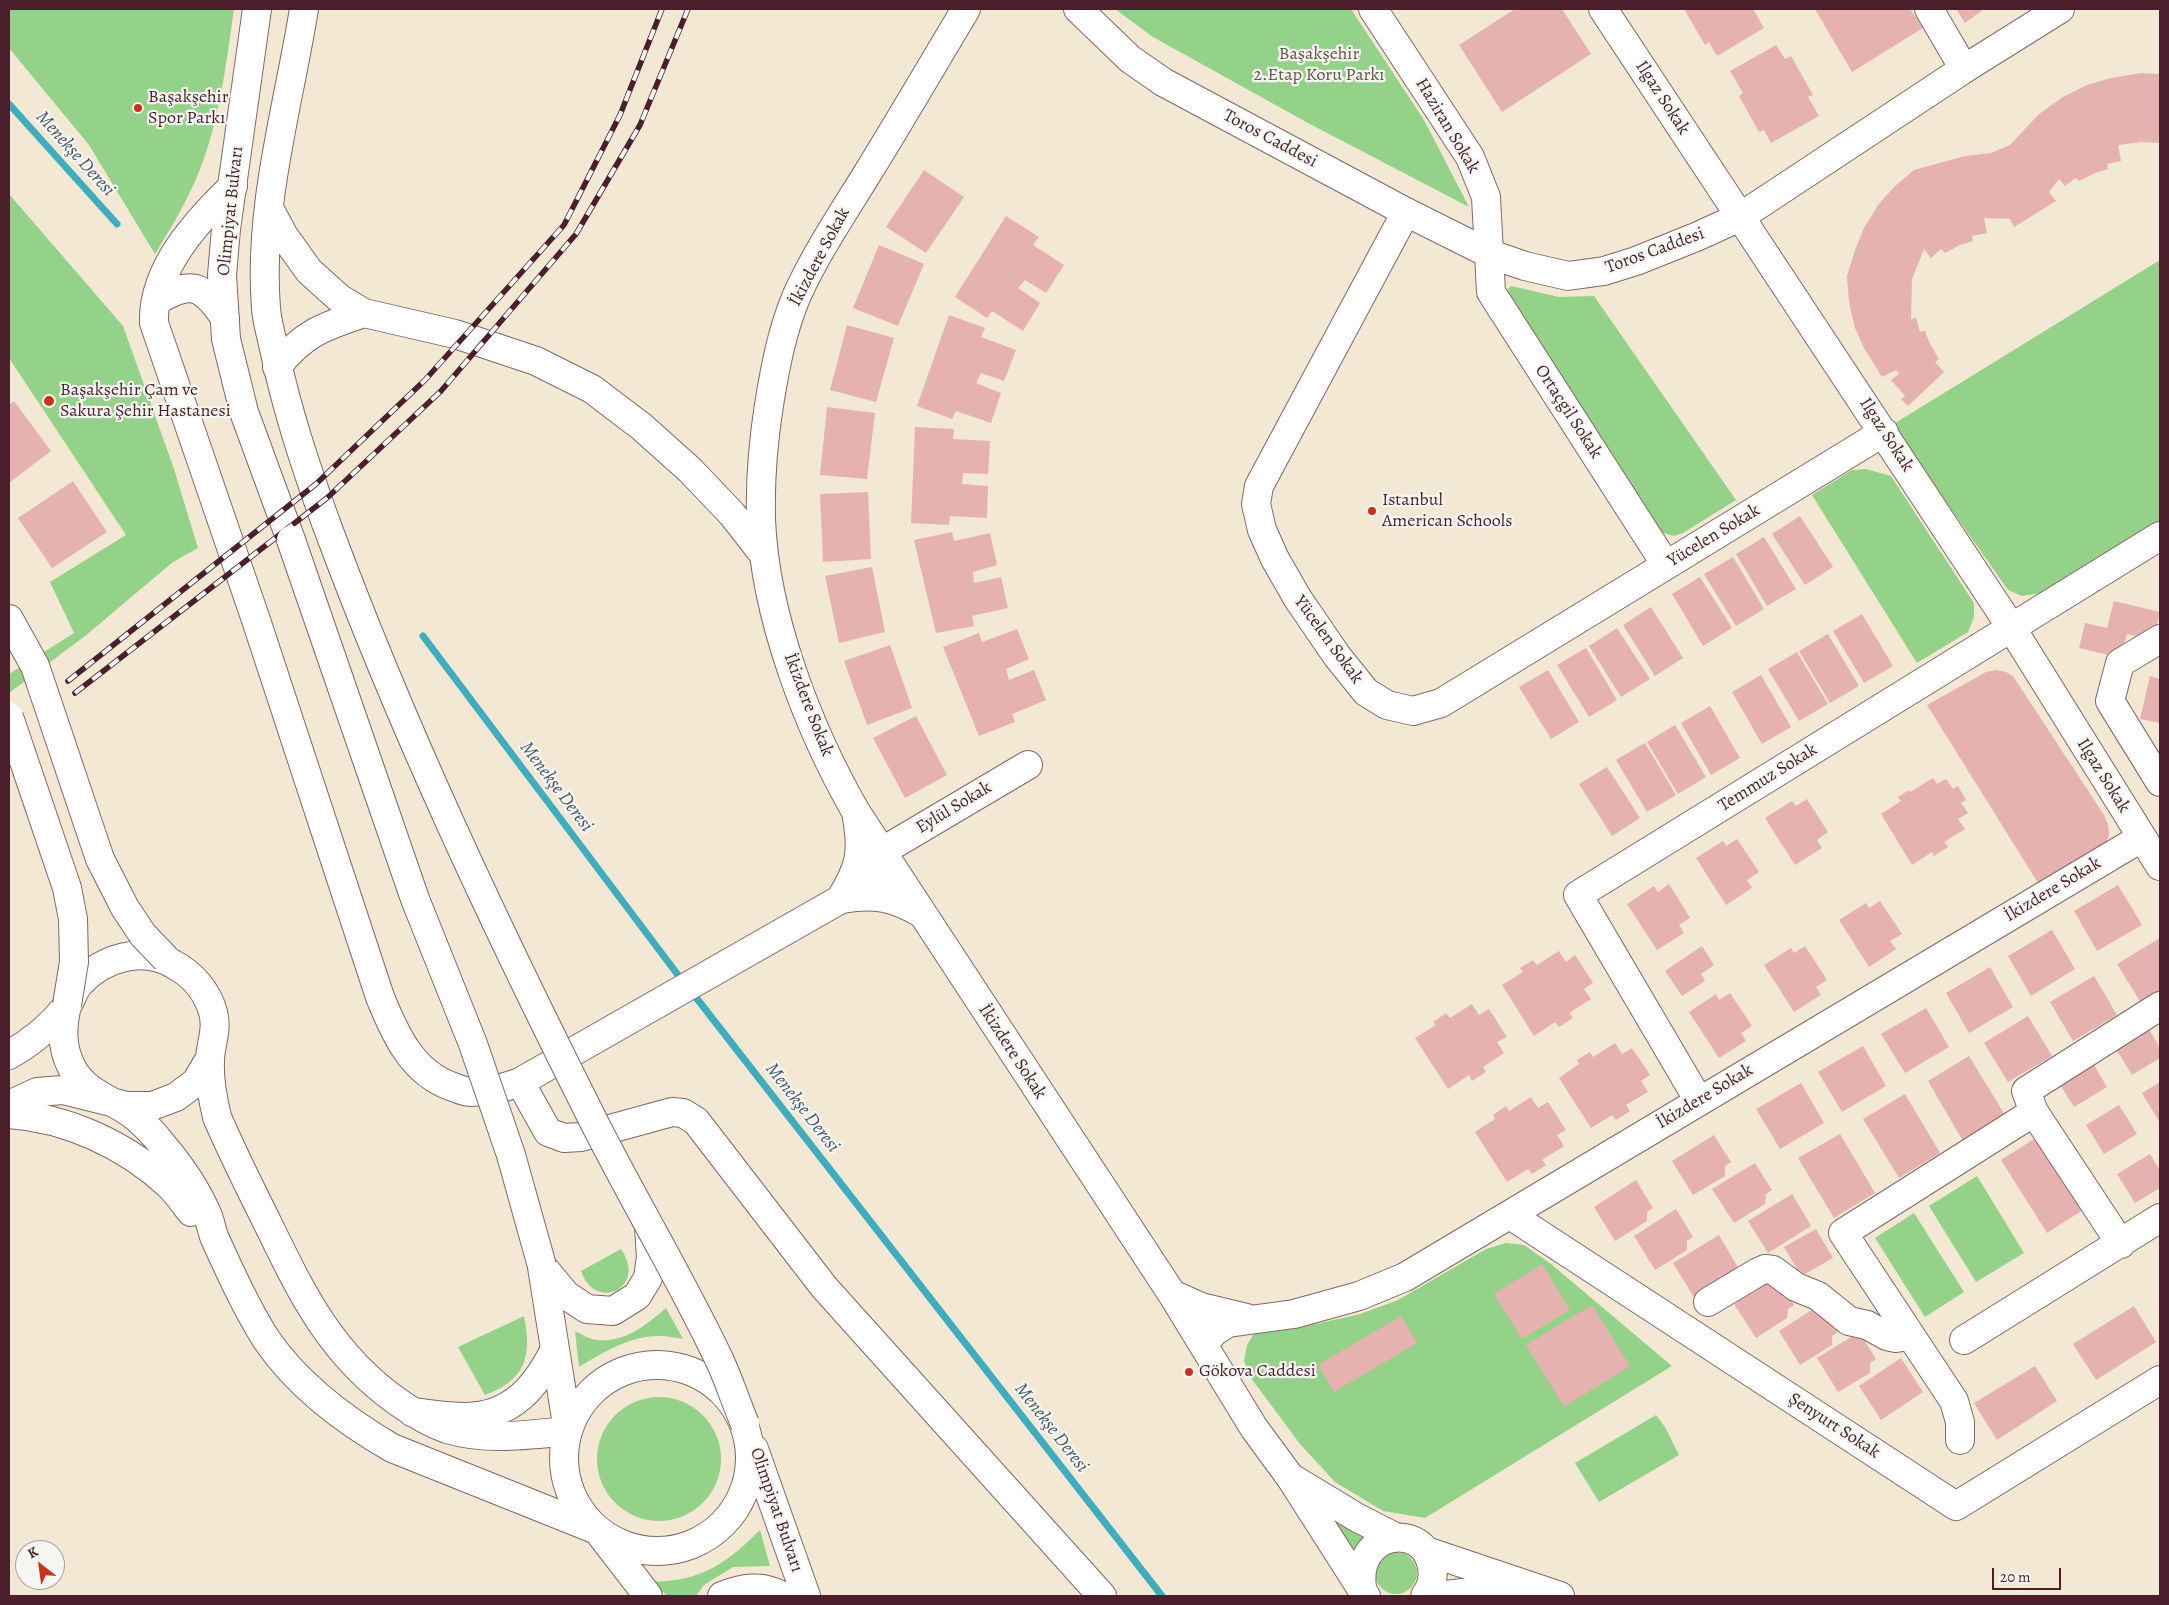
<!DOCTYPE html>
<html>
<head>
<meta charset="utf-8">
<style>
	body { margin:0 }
	#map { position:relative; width:2169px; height:1605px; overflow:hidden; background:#f2e8d4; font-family:Alegreya,serif }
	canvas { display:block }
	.frame { position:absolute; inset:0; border:10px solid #4a1f2b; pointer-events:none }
	.north { position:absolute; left:15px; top:1540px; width:50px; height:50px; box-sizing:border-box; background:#f6f6f2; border:1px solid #b1a0a2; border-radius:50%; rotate:330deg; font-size:14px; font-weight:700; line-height:20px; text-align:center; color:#4a1f2b }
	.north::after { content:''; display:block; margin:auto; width:18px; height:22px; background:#c8321e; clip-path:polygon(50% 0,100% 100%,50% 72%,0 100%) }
	.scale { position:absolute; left:1992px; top:1568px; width:69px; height:22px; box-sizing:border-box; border:2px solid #4a1f2b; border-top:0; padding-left:6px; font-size:15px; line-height:18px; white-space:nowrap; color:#4a1f2b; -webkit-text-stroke:4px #f6f6f2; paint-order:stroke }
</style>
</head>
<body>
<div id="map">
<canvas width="2169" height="1605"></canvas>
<div class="frame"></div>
<div class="north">K</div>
<div class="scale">20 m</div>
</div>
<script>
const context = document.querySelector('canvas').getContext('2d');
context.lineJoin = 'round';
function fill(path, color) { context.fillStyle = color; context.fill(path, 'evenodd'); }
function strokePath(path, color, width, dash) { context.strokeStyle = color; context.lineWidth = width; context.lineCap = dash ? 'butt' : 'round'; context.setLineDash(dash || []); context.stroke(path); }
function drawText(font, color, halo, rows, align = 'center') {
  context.font = font + ' Alegreya,serif'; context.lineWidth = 4.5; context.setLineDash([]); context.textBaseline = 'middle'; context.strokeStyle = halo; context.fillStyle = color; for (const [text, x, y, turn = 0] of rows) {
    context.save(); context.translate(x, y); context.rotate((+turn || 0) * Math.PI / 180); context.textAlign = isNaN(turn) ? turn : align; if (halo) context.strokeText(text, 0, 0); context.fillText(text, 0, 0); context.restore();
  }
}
fill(new Path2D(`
	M 9,9 L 234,9 C 225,71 218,137 189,194 C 179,215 167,234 155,254 L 89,145 L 9,48 Z
	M 1115,9 L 1351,9 L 1424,120 L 1469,207 L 1308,123 L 1153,37 Z
	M 9,194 L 123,326 L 174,469 L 198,548 L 173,562 L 85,636 L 9,693 L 9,674 L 74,633 L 50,582 L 126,535 L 9,358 Z
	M 2160,260 L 2160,523 L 2042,593 L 2022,596 L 2008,590 L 1892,425 Z
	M 1511,286 L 1559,297 L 1594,296 L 1736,500 L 1683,533 L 1674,536 L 1659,532 L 1510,295 L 1508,289 Z
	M 1866,469 L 1891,476 L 1974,603 L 1974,617 L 1968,632 L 1917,663 L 1812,495 L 1852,470 Z
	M 1977,1176 L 2024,1253 L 1976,1282 L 1929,1206 Z
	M 1914,1213 L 1964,1292 L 1925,1317 L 1875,1238 Z
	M 1506,1243 L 1524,1245 L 1551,1264 L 1672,1366 L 1425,1518 L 1383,1511 L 1335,1482 L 1300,1444 L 1251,1378 L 1244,1361 L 1247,1345 L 1255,1332 L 1316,1324 L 1360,1314 L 1398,1300 L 1486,1249 Z
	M 621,1249 C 648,1288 595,1313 581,1271 Z
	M 666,1308 L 683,1339 C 676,1338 667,1336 660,1336 C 631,1335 602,1353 579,1367 L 575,1331 C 581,1334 589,1339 597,1340 C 625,1343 646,1325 666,1308 Z
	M 524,1316 C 532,1356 526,1380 485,1395 L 458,1347 Z
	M597 1459a62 62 0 1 1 124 0a62 62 0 1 1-124 0Z
	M 1656,1415 L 1665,1427 L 1679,1455 L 1599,1502 L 1575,1463 Z
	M 1310,1496 L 1367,1533 L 1349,1558 Z
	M 760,1530 L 770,1566 L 733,1567 L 704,1585 L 696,1596 L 667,1596 L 653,1582 C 667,1581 683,1580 696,1575 C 721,1567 742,1548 760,1530 Z
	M1375 1573a21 21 0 1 1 42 0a21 21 0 1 1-42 0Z`), '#93d288');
strokePath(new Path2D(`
	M 9,104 L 117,224
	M 423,636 L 684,983
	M 691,991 L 1162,1596`), '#40adbf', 7);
fill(new Path2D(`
	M 1515,9 L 1562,9 L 1591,54 L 1502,112 L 1459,45 Z
	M 1684,9 L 1753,9 L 1764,28 L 1717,56 L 1709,42 L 1705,45 Z
	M 1815,9 L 1910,9 L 1923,28 L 1852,72 Z
	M 1956,9 L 1984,9 L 1965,23 Z
	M 1776,45 L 1785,59 L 1791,56 L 1813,95 L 1808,97 L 1819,116 L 1771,143 L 1764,130 L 1759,132 L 1739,96 L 1743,93 L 1730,71 Z
	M 2141,73 L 2160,74 L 2160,143 L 2141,142 L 2118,145 L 2121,161 L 2107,164 L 2108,169 L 2095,173 L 2079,181 L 2076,178 L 2065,186 L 2059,179 L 2049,192 L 2056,201 L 2014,227 L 2010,219 L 1984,218 L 1987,233 L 1972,236 L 1973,241 L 1960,245 L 1945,253 L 1941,249 L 1931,258 L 1924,249 L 1912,279 L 1911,319 L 1916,318 L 1920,332 L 1925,331 L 1930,344 L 1939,359 L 1935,362 L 1944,372 L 1908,406 L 1901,399 L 1905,396 L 1891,380 L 1899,374 L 1896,370 L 1882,377 L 1864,348 L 1855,328 L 1849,302 L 1847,276 L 1855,250 L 1864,228 L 1878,205 L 1894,187 L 1914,170 L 1965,156 L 1991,153 L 2010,145 L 2039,114 L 2063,97 L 2087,85 L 2111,78 Z
	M 924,170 L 964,197 L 926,253 L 886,227 Z
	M 1006,216 L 1039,237 L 1033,245 L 1064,265 L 1046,293 L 1025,280 L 1018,288 L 1040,303 L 1023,331 L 992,311 L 987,318 L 955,297 Z
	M 879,245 L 924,264 L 898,326 L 853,308 Z
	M 949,315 L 985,328 L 981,337 L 1016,350 L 1004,381 L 981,373 L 976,383 L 1001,393 L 991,423 L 956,411 L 952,419 L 917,406 Z
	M 847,325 L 894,338 L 876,402 L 830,390 Z
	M 14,401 L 51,451 L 9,483 L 9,405 Z
	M 827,407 L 875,413 L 867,479 L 820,475 Z
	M 915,427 L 954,429 L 953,439 L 990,441 L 988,474 L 963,473 L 962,484 L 988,486 L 987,518 L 950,516 L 949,525 L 911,523 Z
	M 73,481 L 107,532 L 52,568 L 18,518 Z
	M 868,492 L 871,559 L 823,562 L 820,494 Z
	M 1800,516 L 1833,567 L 1805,585 L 1772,534 Z
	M 952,532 L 954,541 L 990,533 L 997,565 L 973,572 L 974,583 L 1001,577 L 1008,608 L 972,616 L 974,626 L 936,633 L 914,540 Z
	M 1764,537 L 1796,589 L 1767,606 L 1736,554 Z
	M 1733,557 L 1764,609 L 1736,626 L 1704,574 Z
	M 872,567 L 885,632 L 839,643 L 825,576 Z
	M 1700,577 L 1732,628 L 1703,646 L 1672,594 Z
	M 2114,601 L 2160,612 L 2153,640 L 2127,634 L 2121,658 L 2079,648 L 2085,623 L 2107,628 Z
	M 1651,607 L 1683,658 L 1655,676 L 1623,625 Z
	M 1862,614 L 1893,666 L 1864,683 L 1833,631 Z
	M 1617,628 L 1650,679 L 1621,697 L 1589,646 Z
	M 1017,629 L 1029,659 L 1006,669 L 1009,680 L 1034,670 L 1046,700 L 1012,714 L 1015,722 L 979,736 L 943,647 L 979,633 L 982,642 Z
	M 1828,634 L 1859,686 L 1830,703 L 1799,651 Z
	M 890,645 L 912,708 L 867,725 L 844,661 Z
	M 1586,648 L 1617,700 L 1589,717 L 1557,665 Z
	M 1797,652 L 1828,704 L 1799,721 L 1768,669 Z
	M 1548,670 L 1579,722 L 1551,739 L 1519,687 Z
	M 1997,670 L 2006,672 L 2013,676 L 2104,815 L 2108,824 L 2109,835 L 2106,844 L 2038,883 L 1927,705 L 1986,672 Z
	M 1761,675 L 1791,727 L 1762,744 L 1732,692 Z
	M 2150,676 L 2160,679 L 2160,723 L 2140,719 Z
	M 1710,706 L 1740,758 L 1711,775 L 1681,723 Z
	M 916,716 L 947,775 L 905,798 L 873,738 Z
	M 1675,725 L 1706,777 L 1678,794 L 1647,742 Z
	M 1645,743 L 1676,795 L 1647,812 L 1616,760 Z
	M 1607,767 L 1640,818 L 1612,836 L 1579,784 Z
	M 1933,778 L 1937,784 L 1946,779 L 1953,789 L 1958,786 L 1966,800 L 1961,803 L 1968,813 L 1958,819 L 1965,829 L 1944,842 L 1948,847 L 1934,856 L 1932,852 L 1912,865 L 1881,814 L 1901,801 L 1898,797 L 1909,790 L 1910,792 Z
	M 1807,799 L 1828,832 L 1817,840 L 1822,848 L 1795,865 L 1765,818 L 1792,801 L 1796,806 Z
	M 1737,839 L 1759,872 L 1747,880 L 1752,888 L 1726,905 L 1696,858 L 1723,841 L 1726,846 Z
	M 1669,884 L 1690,918 L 1679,925 L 1684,933 L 1657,950 L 1627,904 L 1654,886 L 1658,892 Z
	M 2118,885 L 2142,925 L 2097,951 L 2074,911 Z
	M 1880,901 L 1902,934 L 1890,941 L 1896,949 L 1869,967 L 1839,920 L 1866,903 L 1869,908 Z
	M 2052,930 L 2075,969 L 2031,996 L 2008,956 Z
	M 2160,938 L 2160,992 L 2141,1003 L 2117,964 Z
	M 1702,946 L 1714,965 L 1701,974 L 1705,981 L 1682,996 L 1665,971 Z
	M 1805,946 L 1827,980 L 1816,987 L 1821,995 L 1794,1012 L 1764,965 L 1791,948 L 1794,953 Z
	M 1559,951 L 1566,962 L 1575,955 L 1593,983 L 1584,989 L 1591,999 L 1569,1013 L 1573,1018 L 1559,1027 L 1555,1022 L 1534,1036 L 1502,985 L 1523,972 L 1520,968 L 1533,960 L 1537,965 Z
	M 1990,967 L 2013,1007 L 1969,1033 L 1946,993 Z
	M 2094,976 L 2117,1015 L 2073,1041 L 2050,1002 Z
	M 1730,993 L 1752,1026 L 1741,1033 L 1746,1041 L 1719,1058 L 1689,1012 L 1716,994 L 1719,1000 Z
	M 1472,1004 L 1479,1015 L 1489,1009 L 1507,1037 L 1497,1042 L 1504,1053 L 1483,1067 L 1486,1072 L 1472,1081 L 1469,1075 L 1448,1089 L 1415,1038 L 1436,1025 L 1433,1022 L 1446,1013 L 1450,1018 Z
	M 1926,1008 L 1949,1047 L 1905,1073 L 1881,1034 Z
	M 2028,1016 L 2052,1056 L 2008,1082 L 1984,1043 Z
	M 2147,1026 L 2160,1048 L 2160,1058 L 2132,1075 L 2114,1046 Z
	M 1615,1043 L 1622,1054 L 1632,1048 L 1650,1075 L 1641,1081 L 1648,1092 L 1626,1105 L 1630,1111 L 1616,1120 L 1612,1115 L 1591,1128 L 1559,1078 L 1579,1064 L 1577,1060 L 1590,1052 L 1593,1057 Z
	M 1863,1046 L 1886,1086 L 1842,1112 L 1818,1072 Z
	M 1969,1056 L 2005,1115 L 1963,1141 L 1928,1081 Z
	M 2090,1058 L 2107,1087 L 2074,1107 L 2056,1078 Z
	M 2160,1082 L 2160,1123 L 2142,1093 Z
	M 1801,1083 L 1824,1123 L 1780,1149 L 1756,1109 Z
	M 1905,1094 L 1940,1153 L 1899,1178 L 1863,1119 Z
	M 1531,1097 L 1538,1108 L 1548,1102 L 1566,1130 L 1557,1135 L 1564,1146 L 1542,1160 L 1546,1165 L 1532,1174 L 1528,1169 L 1507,1182 L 1475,1132 L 1495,1119 L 1493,1115 L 1506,1106 L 1509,1111 Z
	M 2119,1105 L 2137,1134 L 2104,1154 L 2086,1125 Z
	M 1840,1134 L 1875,1193 L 1834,1218 L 1798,1158 Z
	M 1714,1135 L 1731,1162 L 1725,1166 L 1725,1176 L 1693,1195 L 1672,1161 Z
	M 2037,1137 L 2083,1210 L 2047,1233 L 2001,1160 Z
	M 2150,1154 L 2160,1170 L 2160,1188 L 2135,1203 L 2117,1174 Z
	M 1755,1163 L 1772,1190 L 1766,1194 L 1765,1204 L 1734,1223 L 1712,1189 Z
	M 1636,1180 L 1653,1208 L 1647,1212 L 1647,1221 L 1615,1241 L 1594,1207 Z
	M 1792,1194 L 1811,1226 L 1768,1253 L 1748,1221 Z
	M 1676,1209 L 1693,1237 L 1687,1241 L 1687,1250 L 1655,1270 L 1634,1236 Z
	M 1816,1229 L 1833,1258 L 1801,1276 L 1784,1247 Z
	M 1719,1235 L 1740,1271 L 1695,1299 L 1673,1263 Z
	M 1542,1264 L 1570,1310 L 1522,1339 L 1494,1294 Z
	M 1777,1277 L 1794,1305 L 1788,1309 L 1787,1318 L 1756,1338 L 1734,1304 Z
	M 1821,1304 L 1838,1332 L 1832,1336 L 1832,1345 L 1800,1365 L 1779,1331 Z
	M 1592,1305 L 1630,1366 L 1564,1407 L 1526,1345 Z
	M 2134,1306 L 2156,1342 L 2096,1380 L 2073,1344 Z
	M 1401,1316 L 1417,1343 L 1334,1392 L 1318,1365 Z
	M 1859,1332 L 1876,1359 L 1870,1363 L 1870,1373 L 1838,1392 L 1817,1358 Z
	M 1901,1358 L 1923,1392 L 1881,1420 L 1859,1386 Z
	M 2035,1366 L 2057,1401 L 1997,1440 L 1974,1403 Z`), '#e6b2b0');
const minor = new Path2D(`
	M 966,9 C 933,64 901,119 867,174 C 843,213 816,253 797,295 C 782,330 775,368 769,405 C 763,443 760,481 761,519 C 765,617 808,728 856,812 L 1172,1294 L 1254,1428 L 1290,1477 L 1366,1596
	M 1373,9 L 1470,157 L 1486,197 L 1491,292 L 1666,565
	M 1603,9 L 2011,627 L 2160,866
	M 1929,9 L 1964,69
	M 233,186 C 197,221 152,269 154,323 L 256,620 L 380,997 C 395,1034 412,1073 453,1087 C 459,1089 465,1092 471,1092 C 489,1092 504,1088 520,1082 L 841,899 L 891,867
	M 269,208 L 284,236 L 309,271 L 339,298 L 364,313 L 455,334 L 536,361 L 592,389 L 642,427 L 690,470 L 732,514 L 764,555
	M 1406,212 L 1259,486 L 1256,504 L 1262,530 L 1275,559 L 1298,599 L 1337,656 L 1366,692 L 1387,705 L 1413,711 L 1441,703 L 1884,432
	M 156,301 C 191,280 202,284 225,318
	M 277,367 C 303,333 325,326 364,313
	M 9,619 L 25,648
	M 2160,639 L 2120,663 L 2110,701 L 2160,782
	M 881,852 L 1028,765
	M 841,898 C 860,867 863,853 857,818
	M 842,899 C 874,893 893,897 921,913
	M 67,1005 C 62,1027 61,1047 72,1068 C 86,1095 116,1100 137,1118 C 145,1125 154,1134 161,1143 C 179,1164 197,1190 208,1216 C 211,1224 212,1233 216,1241 C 231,1274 247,1309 266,1339 C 298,1386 344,1420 392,1448 L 597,1530
	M 9,1055 C 30,1043 52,1025 67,1006 C 72,999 74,989 80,983 C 103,958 142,946 173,964 C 192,974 207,991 213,1012 C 218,1031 210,1044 210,1061 C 209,1079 213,1100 217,1117 C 232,1152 249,1186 266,1220 C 301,1292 330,1354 398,1402 C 412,1412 430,1423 447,1429 C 487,1441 527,1435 568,1431
	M 520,1082 L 548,1132 L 564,1138 L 581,1137 L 672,1112 L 683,1113 L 696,1121 L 824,1287 L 1102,1596
	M 1699,1101 L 1578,895 L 2160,536
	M 9,1105 L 37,1092 L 63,1090 L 127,1106 L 152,1106 L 176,1097 L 196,1082 L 209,1060
	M 2034,1112 L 2026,1091 L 2160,1006
	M 9,1114 C 67,1118 126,1145 169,1185 C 177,1193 184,1203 191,1212
	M 1510,1215 L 1956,1506 L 2160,1380
	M 1172,1294 L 1201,1307 L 1247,1318
	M 1708,1302 L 1758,1272 L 1765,1269 L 1773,1270 L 1796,1287 L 1818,1296 L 1849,1321 L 1867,1325 L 1887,1336 L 1896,1338 L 1910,1336
	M 1964,1340 L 2160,1218
	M 1203,1344 L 1215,1331 L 1228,1323 L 1294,1314 L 1359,1296 L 1405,1277 L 2141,838
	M 1960,1440 L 1960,1422 L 1954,1401 L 1843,1233 L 2034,1112 L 2121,1244
	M 1295,1480 L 1356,1517 L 1395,1537
	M 1426,1551 L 1560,1596
	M 1362,1587 C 1354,1531 1424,1520 1432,1567 C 1434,1578 1431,1588 1425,1596
	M 1438,1596 L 1463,1593 L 1522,1590`);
const major = new Path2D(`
	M 257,9 L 226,229 L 222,275 L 226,339 L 244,412 L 291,540
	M 304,9 C 288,108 258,207 266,308 C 267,323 272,338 275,353 C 287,411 306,467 326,523
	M 1078,9 L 1130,59 L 1163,82 L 1406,212 L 1490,254 L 1525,266 L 1568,276 L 1604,271 L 1636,261 L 1696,237 L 1740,217 L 1964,69 L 2060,9
	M 542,1266 L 566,1295 L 587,1309 L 613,1311 L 637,1296 L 648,1278 L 651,1257 L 649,1227
	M 542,1267 L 568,1431
	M564 1458a93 93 0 1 1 186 0a93 93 0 1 1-186 0Z
	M 412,1412 C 430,1414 448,1417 466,1417 C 512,1416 536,1387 555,1349
	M 754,1449 L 806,1596
	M 601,1535 L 648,1596
	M 722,1596 C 742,1588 762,1584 782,1596`);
strokePath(minor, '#856566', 30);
strokePath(major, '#856566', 30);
strokePath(minor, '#fff', 28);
strokePath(major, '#fff', 28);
const rail = new Path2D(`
	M 68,681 L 316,484 L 425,380 L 564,225 L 620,115 L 662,9
	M 75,693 L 327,498 L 441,391 L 576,234 L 640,125 L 688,9`);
strokePath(rail, '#4a1f2b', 5.5);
strokePath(rail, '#f6f6f2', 4, [11]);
const minorBridge = new Path2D(`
	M 25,648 L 35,666 L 100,859 L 125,908 L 143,935 L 166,959
	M 9,717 L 67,888 L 73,919 L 74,962 L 67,1005`);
const majorBridge = new Path2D(`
	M 326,523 C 401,726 494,923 591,1116 C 632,1198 680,1277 719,1359 C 729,1380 736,1403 745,1424
	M 291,540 L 415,899 L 473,1044 L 511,1155 L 542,1266`);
strokePath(minorBridge, '#856566', 30, []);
strokePath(majorBridge, '#856566', 30, []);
strokePath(minorBridge, '#fff', 28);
strokePath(majorBridge, '#fff', 28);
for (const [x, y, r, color] of [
	[138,108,5,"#c8321e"],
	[49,401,6,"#c8321e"],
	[1372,511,5,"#c8321e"],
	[1189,1372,5,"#c8321e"]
]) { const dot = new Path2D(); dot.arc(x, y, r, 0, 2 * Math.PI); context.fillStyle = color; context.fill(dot); strokePath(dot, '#f6f6f2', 2); }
drawText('18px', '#605547', '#f6f6f2', [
	["Başakşehir",1319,55],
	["2.Etap Koru Parkı",1319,76]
]);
drawText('18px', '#4a1f2b', '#f6f6f2', [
	["Başakşehir",148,98],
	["Spor Parkı",148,119],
	["Başakşehir Çam ve",60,391],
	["Sakura Şehir Hastanesi",60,412],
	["Istanbul",1382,501],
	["American Schools",1382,522],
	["Gökova Caddesi",1199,1372]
], 'left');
drawText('18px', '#4a1f2b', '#f6f6f2', [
	["Ilgaz Sokak",1662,98,57],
	["Haziran Sokak",1447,126,59],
	["Toros Caddesi",1270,139,28],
	["Olimpiyat Bulvarı",231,211,-84],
	["Toros Caddesi",1655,251,-20],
	["İkizdere Sokak",820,257,-62],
	["Ortaçgil Sokak",1568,412,57],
	["Ilgaz Sokak",1886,435,57],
	["Yücelen Sokak",1714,536,-31],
	["Yücelen Sokak",1328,640,54],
	["İkizdere Sokak",808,705,69],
	["Ilgaz Sokak",2103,776,58],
	["Temmuz Sokak",1768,778,-32],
	["Eylül Sokak",954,808,-31],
	["İkizdere Sokak",2053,890,-31],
	["İkizdere Sokak",1012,1052,57],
	["İkizdere Sokak",1705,1097,-31],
	["Şenyurt Sokak",1834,1426,33],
	["Olimpiyat Bulvarı",776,1510,71]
]);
drawText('italic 19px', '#465866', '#f6f6f2', [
	["Menekşe Deresi",75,154,48],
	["Menekşe Deresi",556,787,53],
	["Menekşe Deresi",802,1108,52],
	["Menekşe Deresi",1051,1428,52]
]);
</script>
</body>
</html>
